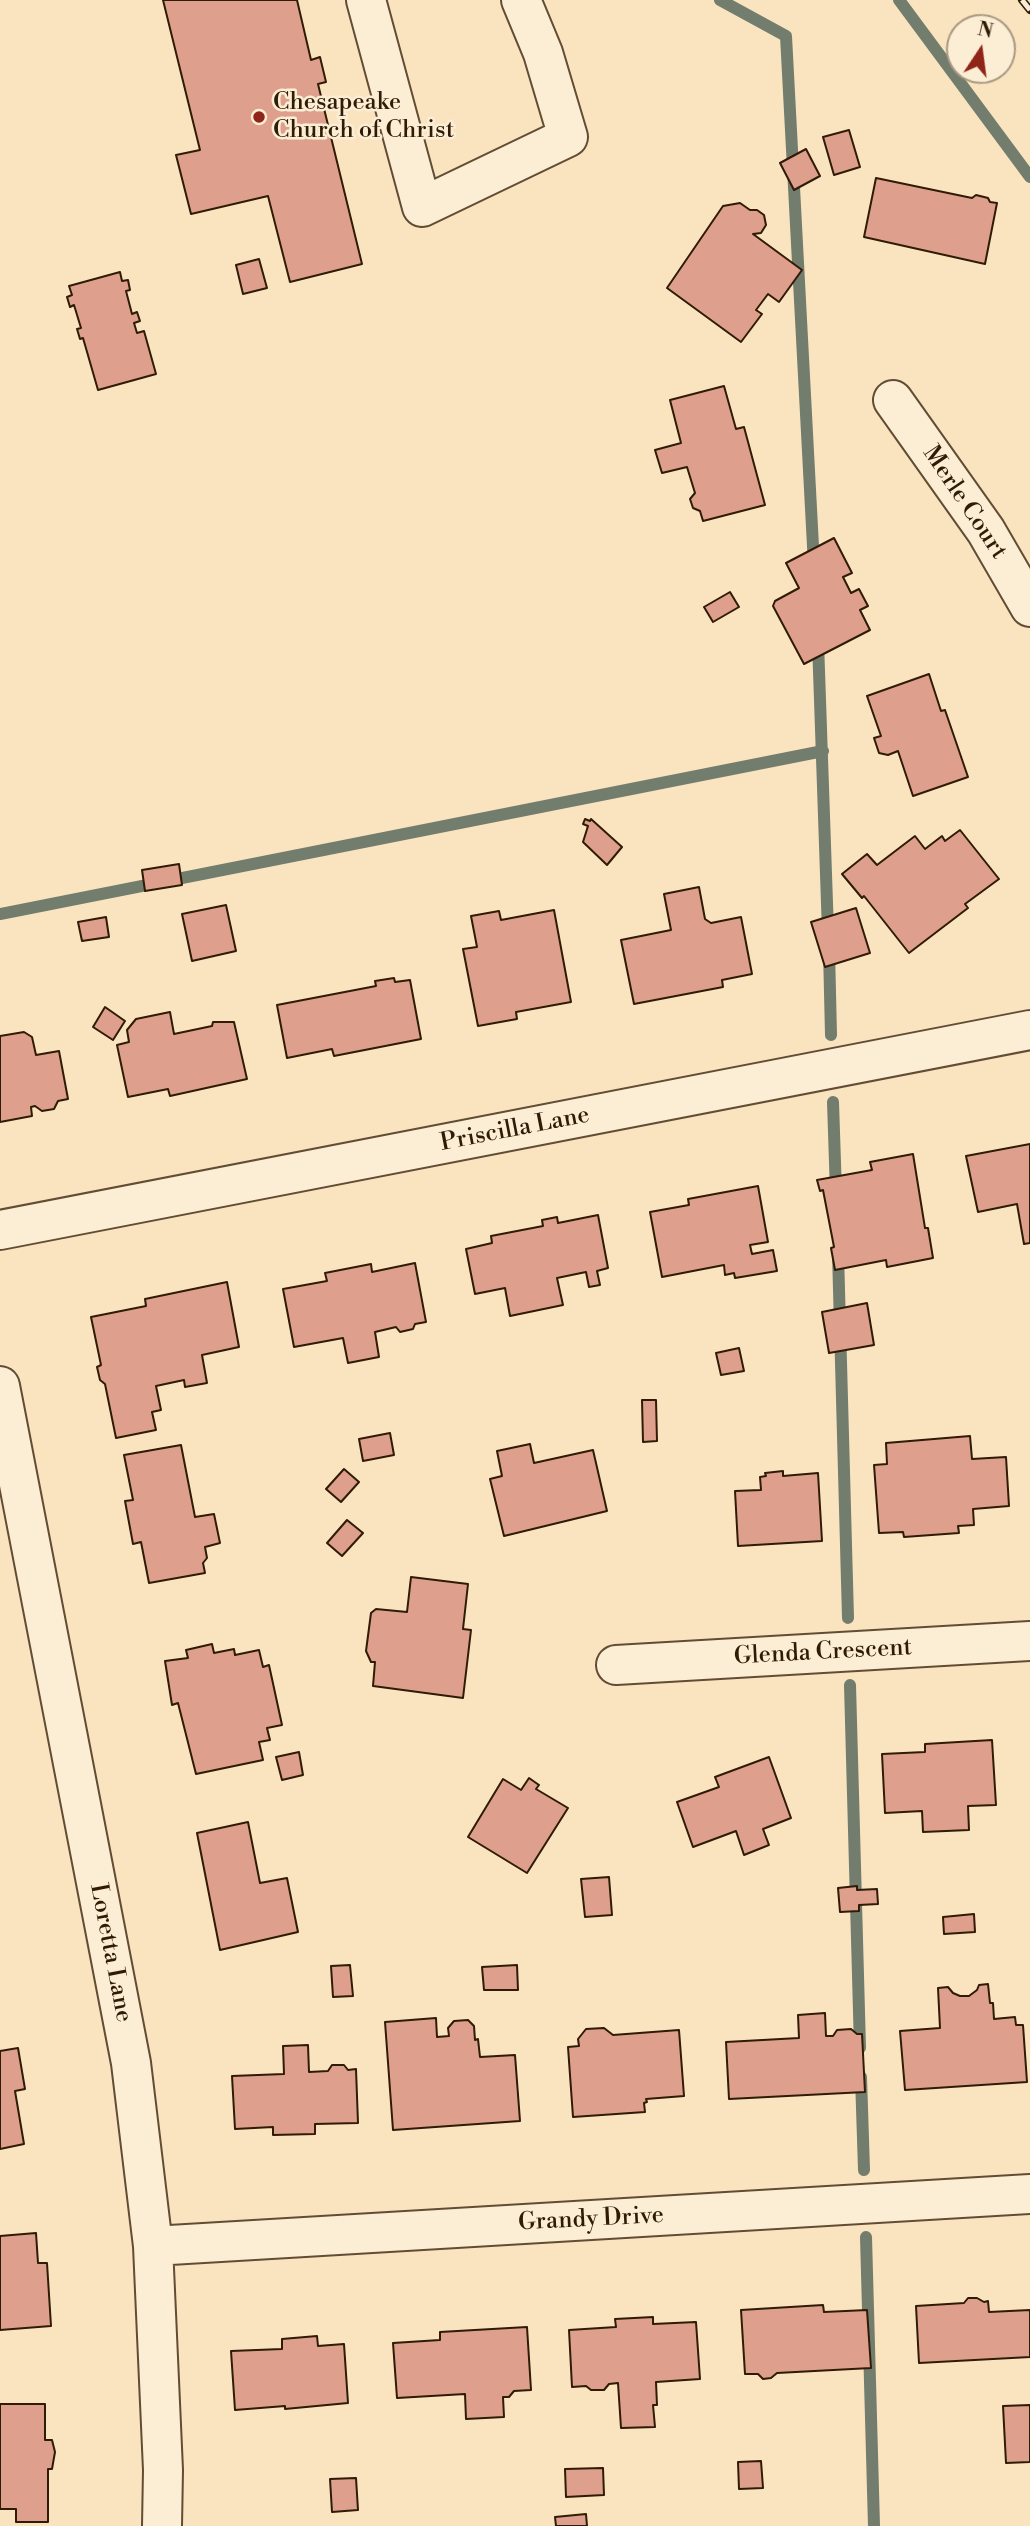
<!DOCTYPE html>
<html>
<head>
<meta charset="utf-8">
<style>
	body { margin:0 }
	#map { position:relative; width:1030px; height:2526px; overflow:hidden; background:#fae4bf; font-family:"Libre Bodoni",serif }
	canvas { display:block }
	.north { position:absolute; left:946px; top:14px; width:70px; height:70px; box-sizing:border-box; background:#fcedd5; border:2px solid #aa9982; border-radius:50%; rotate:13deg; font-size:19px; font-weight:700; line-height:28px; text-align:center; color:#2f1b06 }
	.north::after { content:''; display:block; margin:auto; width:24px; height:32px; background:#8f2418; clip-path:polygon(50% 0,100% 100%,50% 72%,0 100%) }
</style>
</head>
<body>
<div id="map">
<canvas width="1030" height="2526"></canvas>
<div class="north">N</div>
</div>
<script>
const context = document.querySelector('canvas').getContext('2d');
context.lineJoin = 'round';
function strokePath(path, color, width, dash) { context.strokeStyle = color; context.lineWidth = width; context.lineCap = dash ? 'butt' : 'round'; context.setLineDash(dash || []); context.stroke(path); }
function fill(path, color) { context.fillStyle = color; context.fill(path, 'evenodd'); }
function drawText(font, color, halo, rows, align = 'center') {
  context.font = font + ' "Libre Bodoni",serif'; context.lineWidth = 5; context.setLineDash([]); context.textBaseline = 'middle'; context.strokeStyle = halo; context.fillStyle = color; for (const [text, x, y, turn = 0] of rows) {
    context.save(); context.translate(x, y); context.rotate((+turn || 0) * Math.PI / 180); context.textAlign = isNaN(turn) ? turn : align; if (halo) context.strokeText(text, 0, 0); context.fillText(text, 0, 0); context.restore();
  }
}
strokePath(new Path2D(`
	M 720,0 L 786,36 L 814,565
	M 899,0 L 1030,177
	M 818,642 L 828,932
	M 0,914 L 823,751
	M 829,950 L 831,1035
	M 833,1102 L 836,1193
	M 838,1253 L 848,1618
	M 850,1685 L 860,2048
	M 861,2077 L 864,2170
	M 866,2237 L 874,2526`), '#727d6d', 12);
const building = new Path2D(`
	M 163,0 L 297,0 L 311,60 L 320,57 L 326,82 L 318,84 L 362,264 L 290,282 L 268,196 L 191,214 L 176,155 L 200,150 Z
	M 849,130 L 860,167 L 834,175 L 823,137 Z
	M 806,149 L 820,176 L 794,190 L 780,163 Z
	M 876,178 L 972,198 L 976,195 L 988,198 L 990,202 L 997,203 L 985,264 L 864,237 Z
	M 740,203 L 750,210 L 757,210 L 764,215 L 766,225 L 761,233 L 753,234 L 802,270 L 779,302 L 768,294 L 756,310 L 762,314 L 741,342 L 667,288 L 723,206 Z
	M 259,259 L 267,288 L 243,294 L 236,265 Z
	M 120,272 L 122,281 L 128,280 L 130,290 L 126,291 L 132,314 L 137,312 L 140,321 L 134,323 L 137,333 L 144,331 L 156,374 L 98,390 L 83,338 L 80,339 L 77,329 L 81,328 L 74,305 L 70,307 L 67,297 L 72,295 L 69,286 Z
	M 724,386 L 736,429 L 744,427 L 765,505 L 703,521 L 700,511 L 693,508 L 690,499 L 695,493 L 687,467 L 662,473 L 655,450 L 681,443 L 670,400 Z
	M 834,538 L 852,573 L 843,577 L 851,593 L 859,589 L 868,606 L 860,610 L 870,630 L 804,664 L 773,606 L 775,601 L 799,588 L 786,563 Z
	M 730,592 L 739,607 L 713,622 L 704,607 Z
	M 929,674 L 941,711 L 945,710 L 968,777 L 913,796 L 898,751 L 888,755 L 879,753 L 874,738 L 881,736 L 867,696 Z
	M 585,819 L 590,821 L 591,819 L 622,847 L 607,865 L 583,842 L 588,826 L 583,824 Z
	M 960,830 L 999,879 L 965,904 L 968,908 L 909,953 L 864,896 L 862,898 L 842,874 L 867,854 L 877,865 L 915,836 L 925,849 L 942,836 L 945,841 Z
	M 179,864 L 182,885 L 145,891 L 142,870 Z
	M 699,887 L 705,919 L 711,923 L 741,917 L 752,974 L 722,980 L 723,987 L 634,1004 L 621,940 L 671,930 L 664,894 Z
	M 226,905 L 236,951 L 192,961 L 182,914 Z
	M 856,908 L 870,953 L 825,967 L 811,922 Z
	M 554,910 L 571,1002 L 516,1012 L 517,1019 L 478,1026 L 463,949 L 477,947 L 471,916 L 499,911 L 501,920 Z
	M 106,917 L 109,937 L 82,941 L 78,922 Z
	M 394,978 L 395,982 L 410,980 L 421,1039 L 334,1056 L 332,1049 L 287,1058 L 277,1005 L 376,986 L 375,981 Z
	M 105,1007 L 125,1021 L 113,1040 L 93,1027 Z
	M 170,1012 L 174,1034 L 212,1026 L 213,1022 L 234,1022 L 247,1079 L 170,1096 L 168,1089 L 128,1097 L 117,1045 L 129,1042 L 127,1030 L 136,1019 Z
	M 24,1032 L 32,1037 L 36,1055 L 59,1051 L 68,1099 L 58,1101 L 54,1109 L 42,1111 L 35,1106 L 31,1107 L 32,1116 L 0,1122 L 0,1036 Z
	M 1030,1144 L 1030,1243 L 1024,1244 L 1017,1204 L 978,1212 L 966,1156 Z
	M 913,1154 L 925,1228 L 928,1228 L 933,1258 L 887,1267 L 886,1260 L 835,1270 L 831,1248 L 834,1247 L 823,1190 L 820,1191 L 817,1180 L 872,1170 L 870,1162 Z
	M 758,1186 L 768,1242 L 750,1245 L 752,1254 L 773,1250 L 777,1271 L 735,1278 L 734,1273 L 725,1275 L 724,1265 L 662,1277 L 650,1212 L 689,1205 L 688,1199 Z
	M 598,1215 L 608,1268 L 597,1271 L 600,1285 L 589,1287 L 586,1272 L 557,1278 L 563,1305 L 510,1316 L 505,1288 L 475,1294 L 466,1249 L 492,1243 L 491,1236 L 543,1226 L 542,1220 L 557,1217 L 558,1223 Z
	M 415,1263 L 426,1322 L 415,1324 L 413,1329 L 400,1332 L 396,1327 L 375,1332 L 379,1357 L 348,1363 L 343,1338 L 294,1347 L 283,1289 L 327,1281 L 325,1273 L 371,1264 L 372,1272 Z
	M 227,1282 L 239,1347 L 202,1355 L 207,1383 L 185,1387 L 184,1380 L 156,1386 L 161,1410 L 152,1412 L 156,1430 L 116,1438 L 105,1384 L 100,1380 L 97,1367 L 101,1365 L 91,1317 L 146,1306 L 145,1299 Z
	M 867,1303 L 874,1345 L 829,1353 L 822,1312 Z
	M 739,1348 L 744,1371 L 721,1375 L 716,1353 Z
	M 642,1400 L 656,1400 L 657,1441 L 643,1442 Z
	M 390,1433 L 394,1455 L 363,1461 L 359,1439 Z
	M 970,1436 L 972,1459 L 1006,1457 L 1009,1506 L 973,1509 L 974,1525 L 958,1526 L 959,1533 L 904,1537 L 903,1532 L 879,1533 L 874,1465 L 887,1464 L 886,1443 Z
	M 530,1444 L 534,1463 L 593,1450 L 607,1511 L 504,1536 L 490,1479 L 502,1476 L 497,1451 Z
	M 181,1445 L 195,1517 L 214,1514 L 220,1543 L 205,1547 L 207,1558 L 203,1563 L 205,1573 L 149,1583 L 141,1542 L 133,1544 L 125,1501 L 133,1500 L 124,1455 Z
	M 344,1469 L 359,1482 L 341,1502 L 326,1489 Z
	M 783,1471 L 783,1476 L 818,1473 L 822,1541 L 738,1546 L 735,1491 L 761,1490 L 760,1477 L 766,1476 L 765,1473 Z
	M 347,1520 L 363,1533 L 342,1556 L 327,1543 Z
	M 411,1577 L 468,1584 L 463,1629 L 471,1630 L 463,1698 L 373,1686 L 375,1662 L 371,1662 L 366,1651 L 371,1613 L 376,1609 L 407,1612 Z
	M 212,1644 L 214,1653 L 234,1649 L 235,1655 L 259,1650 L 263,1667 L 269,1665 L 282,1725 L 267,1728 L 270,1740 L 259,1742 L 263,1760 L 196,1774 L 178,1703 L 172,1705 L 165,1661 L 188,1658 L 186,1650 Z
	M 992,1740 L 996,1805 L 968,1806 L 969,1830 L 923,1832 L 922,1811 L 885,1813 L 882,1754 L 925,1752 L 925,1744 Z
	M 299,1752 L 303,1775 L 282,1780 L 276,1757 Z
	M 769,1757 L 791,1818 L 763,1829 L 769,1845 L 744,1855 L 736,1831 L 693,1847 L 677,1802 L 719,1787 L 715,1777 Z
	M 529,1778 L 539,1785 L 536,1789 L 568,1808 L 527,1873 L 468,1837 L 503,1779 L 521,1790 Z
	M 248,1822 L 260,1883 L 287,1878 L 298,1932 L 220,1950 L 197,1833 Z
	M 609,1877 L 612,1915 L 585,1917 L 581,1879 Z
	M 857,1886 L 857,1890 L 877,1889 L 878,1904 L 859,1905 L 859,1911 L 840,1912 L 838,1888 Z
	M 974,1914 L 975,1932 L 944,1934 L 943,1917 Z
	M 350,1965 L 353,1996 L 333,1997 L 331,1966 Z
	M 517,1965 L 518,1990 L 484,1990 L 482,1967 Z
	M 988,1984 L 990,2003 L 993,2003 L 994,2019 L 1015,2017 L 1016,2025 L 1023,2025 L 1027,2082 L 905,2090 L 900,2031 L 940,2028 L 938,1988 L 948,1987 L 953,1993 L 960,1996 L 969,1996 L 977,1990 L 979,1985 Z
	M 825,2013 L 826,2036 L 833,2036 L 837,2030 L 851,2029 L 857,2034 L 862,2034 L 865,2092 L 729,2099 L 726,2042 L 799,2038 L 798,2015 Z
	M 436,2018 L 437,2037 L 449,2036 L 448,2028 L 454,2021 L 468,2020 L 474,2026 L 475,2040 L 478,2039 L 480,2057 L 515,2055 L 520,2121 L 393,2130 L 385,2022 Z
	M 604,2028 L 613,2035 L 679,2030 L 684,2096 L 646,2099 L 647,2102 L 644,2103 L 645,2112 L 573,2117 L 568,2047 L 579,2046 L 578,2039 L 586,2029 Z
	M 308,2045 L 309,2072 L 328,2071 L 332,2065 L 344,2065 L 348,2070 L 356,2069 L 358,2123 L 315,2124 L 315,2134 L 273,2135 L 273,2127 L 235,2129 L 232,2076 L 284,2074 L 283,2046 Z
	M 18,2048 L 25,2089 L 15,2091 L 24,2144 L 0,2149 L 0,2051 Z
	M 36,2233 L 38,2263 L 47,2263 L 51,2326 L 0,2330 L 0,2236 Z
	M 968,2298 L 977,2298 L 984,2302 L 988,2301 L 989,2312 L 1030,2310 L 1030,2357 L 919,2363 L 916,2306 L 964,2303 Z
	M 823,2305 L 824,2312 L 867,2310 L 871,2368 L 777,2373 L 771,2378 L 763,2379 L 758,2374 L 745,2374 L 741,2310 Z
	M 653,2317 L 653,2324 L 696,2322 L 700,2379 L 656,2382 L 657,2405 L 653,2405 L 655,2427 L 621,2428 L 618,2383 L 609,2384 L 604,2390 L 591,2390 L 586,2386 L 572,2387 L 569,2330 L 616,2327 L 615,2319 Z
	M 527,2327 L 531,2390 L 514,2391 L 509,2397 L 503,2397 L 504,2417 L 466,2419 L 465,2394 L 397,2398 L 393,2343 L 440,2340 L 440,2332 Z
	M 317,2336 L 318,2346 L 344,2344 L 348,2403 L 285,2409 L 285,2406 L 235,2410 L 231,2351 L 282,2349 L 282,2339 Z
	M 0,2404 L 45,2404 L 45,2440 L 52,2440 L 55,2452 L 52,2469 L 48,2469 L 48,2522 L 16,2522 L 16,2509 L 0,2509 Z
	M 1030,2405 L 1030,2462 L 1006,2463 L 1003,2406 Z
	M 761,2461 L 763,2488 L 739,2489 L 738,2462 Z
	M 603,2468 L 604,2495 L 566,2497 L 565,2469 Z
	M 356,2478 L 358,2510 L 332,2512 L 330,2479 Z
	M 586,2514 L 587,2526 L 556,2526 L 555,2517 Z`);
fill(building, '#dea08c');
strokePath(building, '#2f1b06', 2);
const minor = new Path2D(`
	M 366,0 L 422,207 L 568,137 L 543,53 L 521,0
	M 893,400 L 986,531 L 1030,607
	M 0,1230 L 1030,1030
	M 0,1386 L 131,2063 L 153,2246 L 163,2470 L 162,2526
	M 616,1665 L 1030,1641
	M 153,2246 L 1030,2194`);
strokePath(minor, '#624d34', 42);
strokePath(minor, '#fcedd5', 38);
const rail = new Path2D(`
	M 1022,0 L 1030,10`);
strokePath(rail, '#2f1b06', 8);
strokePath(rail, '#fcedd5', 5, [16]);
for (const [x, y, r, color] of [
	[259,117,7,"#8f2418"]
]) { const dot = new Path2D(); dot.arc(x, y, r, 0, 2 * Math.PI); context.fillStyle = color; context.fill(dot); strokePath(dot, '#fcedd5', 2.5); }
drawText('24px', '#2f1b06', '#fcedd5', [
	["Chesapeake",273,103],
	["Church of Christ",273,131]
], 'left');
drawText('24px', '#2f1b06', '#fcedd5', [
	["Merle Court",964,503,56],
	["Priscilla Lane",515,1130,-11],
	["Glenda Crescent",823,1653,-3],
	["Loretta Lane",110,1953,79],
	["Grandy Drive",591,2220,-3]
]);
</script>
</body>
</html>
